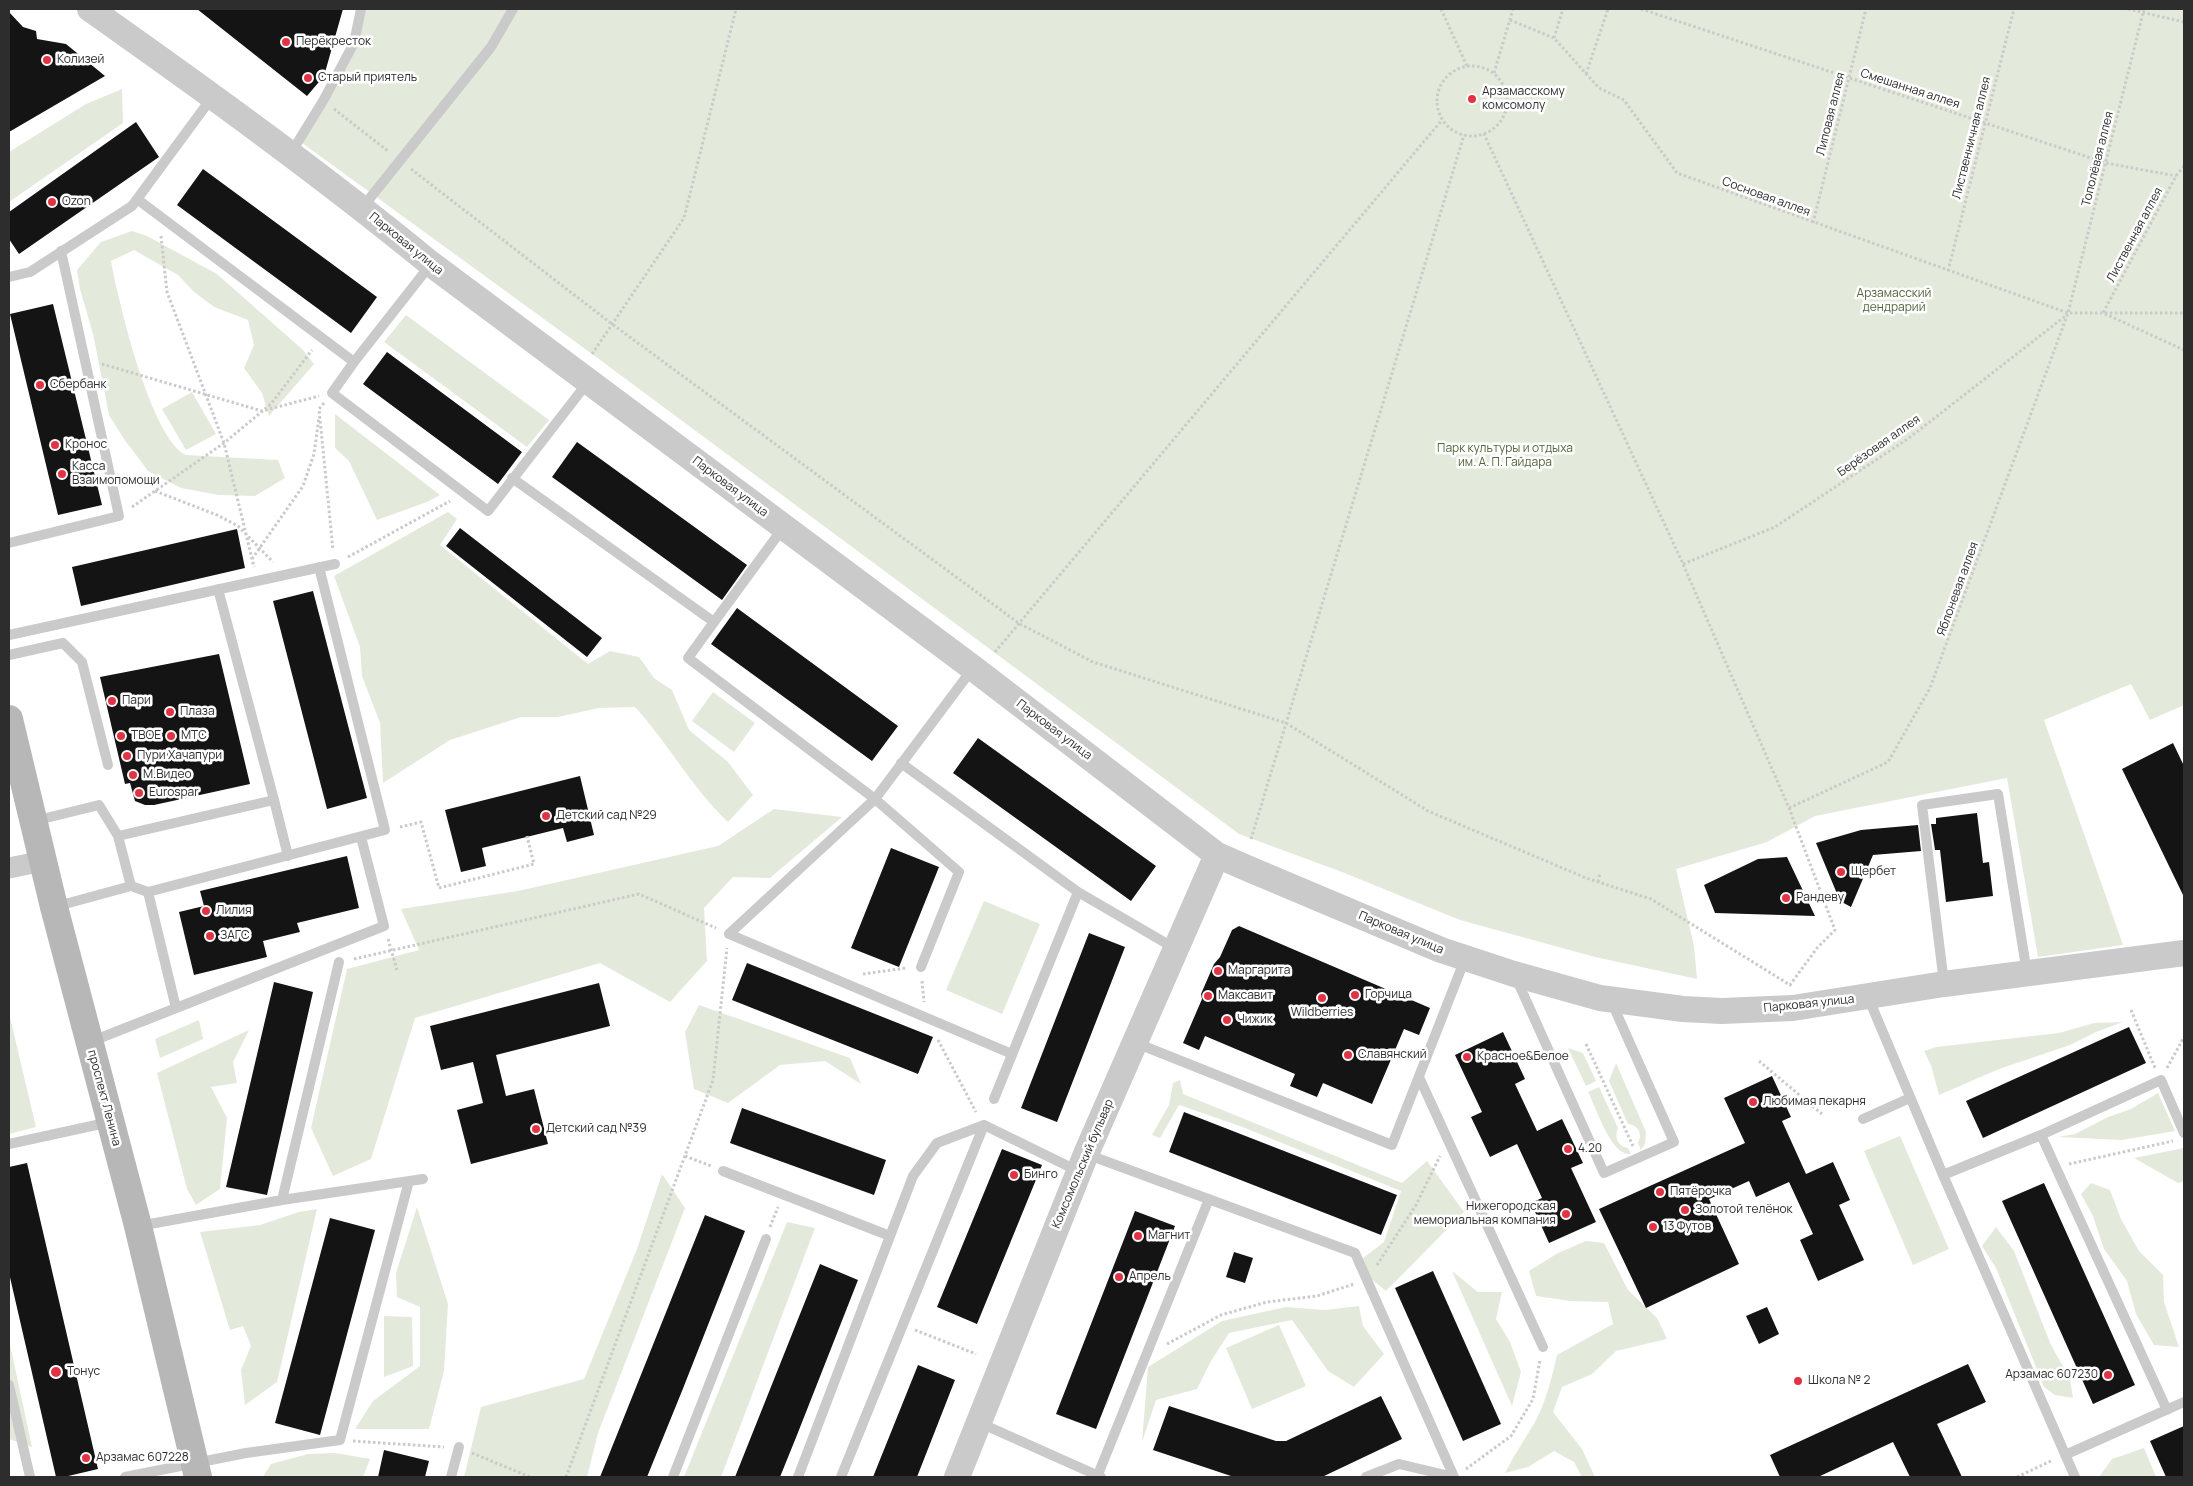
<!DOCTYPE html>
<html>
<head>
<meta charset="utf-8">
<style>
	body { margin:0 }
	#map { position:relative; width:2193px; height:1486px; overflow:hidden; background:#fff; font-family:Manrope,sans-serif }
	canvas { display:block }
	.frame { position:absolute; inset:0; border:10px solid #2d2d2d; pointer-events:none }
</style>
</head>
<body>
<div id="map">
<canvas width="2193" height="1486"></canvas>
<div class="frame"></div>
</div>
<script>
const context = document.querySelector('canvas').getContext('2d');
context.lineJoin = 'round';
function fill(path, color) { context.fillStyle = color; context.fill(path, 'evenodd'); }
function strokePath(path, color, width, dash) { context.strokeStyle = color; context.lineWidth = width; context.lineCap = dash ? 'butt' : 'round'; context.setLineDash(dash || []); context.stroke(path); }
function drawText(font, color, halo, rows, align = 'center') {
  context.font = font + ' Manrope,sans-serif'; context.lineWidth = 5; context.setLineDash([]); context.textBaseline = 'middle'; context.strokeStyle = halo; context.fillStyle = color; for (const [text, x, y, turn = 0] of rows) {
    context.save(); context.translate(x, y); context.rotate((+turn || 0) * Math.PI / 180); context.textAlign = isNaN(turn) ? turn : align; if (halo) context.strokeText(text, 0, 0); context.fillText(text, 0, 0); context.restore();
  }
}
fill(new Path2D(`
	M 361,9 L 2184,9 L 2184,705 L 2150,720 L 2131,684 L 2044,720 L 2123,945 L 2038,957 L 2007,778 L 1815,816 L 1767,842 L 1676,869 L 1694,946 L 1697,979 L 1595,957 L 1460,920 L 1342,872 L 1239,834 L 592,354 L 298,140 L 354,44 Z
	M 122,89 L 123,123 L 9,202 L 9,152 L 86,104 Z
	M 132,231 L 147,236 L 217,274 L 303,350 L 314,364 L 269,416 L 262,393 L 244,368 L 254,345 L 248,320 L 214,307 L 193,291 L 178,275 L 134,250 L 111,261 C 118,300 151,439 186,455 L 278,460 L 285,478 L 255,496 L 219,495 L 181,488 L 148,471 L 124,439 L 109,415 L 93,334 L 80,289 L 77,270 L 101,242 Z
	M 406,315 L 549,420 L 527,447 L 384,342 Z
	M 192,392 L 216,434 L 186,450 L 162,409 Z
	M 335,414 L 440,495 L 427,502 L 377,520 L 349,461 L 335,448 Z
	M 448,512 L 457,519 L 440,545 L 588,664 L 610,651 L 639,657 L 654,678 L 672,690 L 689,730 L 728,762 L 753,795 L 728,822 C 692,788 668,743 635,707 L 599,708 L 558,717 L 521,717 L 450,740 L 383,783 L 380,723 L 362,676 L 360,647 L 334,576 Z
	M 713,692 L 755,723 L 734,752 L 692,721 Z
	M 774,809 L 842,817 L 770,878 L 733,877 L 704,908 L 707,961 L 670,1002 L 600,963 L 415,1018 L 371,1159 L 333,1176 L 311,1128 L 347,969 L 419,950 L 401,909 L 518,891 L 718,846 Z
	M 984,901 L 1040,924 L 1002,1014 L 946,990 Z
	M 699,1005 L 850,1058 L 861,1084 L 825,1061 L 780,1065 L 728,1103 L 694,1089 L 685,1032 Z
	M 9,1013 L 36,1127 L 9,1134 Z
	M 199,1020 L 203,1039 L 160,1058 L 155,1039 Z
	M 2123,1022 L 2096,1032 L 2070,1045 L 1999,1069 L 1939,1095 L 1931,1065 L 1924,1051 L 1936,1047 L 2059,1033 L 2094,1023 Z
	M 249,1030 L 233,1062 L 237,1083 L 211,1087 L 227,1118 L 220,1189 L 196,1205 L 187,1189 L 157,1073 Z
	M 1568,1048 L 1583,1053 L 1596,1081 L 1586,1086 Z
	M 1616,1063 L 1646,1132 L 1645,1144 L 1641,1150 L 1638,1143 C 1643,1134 1638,1125 1628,1124 L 1609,1081 Z
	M 1180,1080 L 1183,1094 L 1402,1183 L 1427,1161 L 1464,1212 L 1386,1291 L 1354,1265 L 1384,1242 L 1401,1191 L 1240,1126 L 1179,1105 L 1160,1138 L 1152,1135 L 1169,1105 L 1173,1083 Z
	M 1599,1087 L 1618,1128 C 1614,1137 1618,1147 1628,1148 L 1631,1154 C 1611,1157 1596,1107 1588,1092 Z
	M 2158,1093 L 2175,1131 L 2122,1140 L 2058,1137 L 2075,1134 L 2108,1117 L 2131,1109 Z
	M 1900,1136 L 1949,1249 L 1913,1265 L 1864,1151 Z
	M 2184,1148 L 2184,1181 L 2178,1183 L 2134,1158 Z
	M 662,1174 L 685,1208 L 598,1433 L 587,1477 L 464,1477 L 481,1407 L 584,1379 L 637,1249 Z
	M 2091,1183 L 2110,1190 L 2121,1219 L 2139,1251 L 2163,1275 L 2164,1302 L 2179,1347 L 2154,1345 L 2136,1314 L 2127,1281 L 2104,1249 L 2093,1216 L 2081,1194 Z
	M 417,1207 L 448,1304 L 444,1371 L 429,1429 L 355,1429 L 373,1401 L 420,1366 L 420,1307 L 397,1297 L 396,1273 Z
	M 317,1209 L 277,1382 L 245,1405 L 241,1370 L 251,1346 L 243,1326 L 230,1330 L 200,1232 L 260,1225 L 299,1212 Z
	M 787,1222 L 815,1228 L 721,1477 L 684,1477 Z
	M 1996,1227 L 2014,1251 L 2051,1345 L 2070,1379 L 2073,1398 L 2055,1395 L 2044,1387 L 1996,1268 L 1982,1246 Z
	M 1586,1241 L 1604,1243 L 1628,1290 L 1657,1318 L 1667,1339 L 1616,1351 L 1592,1374 L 1562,1387 L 1553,1412 L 1582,1449 L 1595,1477 L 1582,1477 L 1574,1462 L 1554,1451 L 1528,1467 L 1505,1473 C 1514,1455 1525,1439 1535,1422 C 1546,1402 1552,1377 1557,1355 L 1613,1324 L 1608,1302 L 1570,1301 L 1536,1296 L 1529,1271 L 1558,1253 Z
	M 1452,1271 L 1478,1292 L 1502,1292 L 1496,1319 L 1510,1342 L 1521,1372 L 1512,1406 Z
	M 1359,1306 L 1363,1326 L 1384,1354 L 1354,1387 L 1328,1371 L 1292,1320 L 1229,1333 L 1211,1361 L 1197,1389 L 1156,1400 L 1142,1442 L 1148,1367 L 1222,1321 L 1286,1307 L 1325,1310 Z
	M 384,1316 L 412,1317 L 413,1366 L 384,1377 Z
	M 1279,1325 L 1306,1386 L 1252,1409 L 1226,1348 Z
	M 9,1340 L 32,1447 L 9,1439 Z
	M 2144,1448 L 2156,1477 L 2099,1477 L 2112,1459 Z
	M 335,1453 L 370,1459 L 363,1477 L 263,1477 L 271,1464 L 308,1454 Z`), '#e4eadb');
fill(new Path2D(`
	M 197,9 L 343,9 L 324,76 L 307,96 Z
	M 9,12 L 23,27 L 36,31 L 37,39 L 66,44 L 105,76 L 9,132 Z
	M 136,122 L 159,157 L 19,254 L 9,239 L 9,212 Z
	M 203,169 L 377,297 L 351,333 L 177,205 Z
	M 53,304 L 102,505 L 58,515 L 10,314 Z
	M 387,352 L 522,452 L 498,484 L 363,384 Z
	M 577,442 L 747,565 L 722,600 L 552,477 Z
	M 460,528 L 602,638 L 587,657 L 446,546 Z
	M 237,529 L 245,568 L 81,606 L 72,567 Z
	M 313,591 L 367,798 L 327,809 L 273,601 Z
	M 737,608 L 898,726 L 872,761 L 711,644 Z
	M 219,654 L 250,784 L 154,805 L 145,805 L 135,801 L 130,783 L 125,784 L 100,677 Z
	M 978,738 L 1156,866 L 1131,901 L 953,773 Z
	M 2173,743 L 2184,766 L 2184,897 L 2122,769 Z
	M 580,776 L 594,835 L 567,842 L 563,828 L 482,848 L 486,866 L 461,872 L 445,810 Z
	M 1977,813 L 1983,863 L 1989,862 L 1993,896 L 1946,902 L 1940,850 L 1935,850 L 1931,824 L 1936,824 L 1936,818 Z
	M 1918,825 L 1921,851 L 1873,855 L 1851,907 L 1840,901 L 1816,843 L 1861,830 Z
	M 891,848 L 939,867 L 899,967 L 851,948 Z
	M 347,856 L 359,908 L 297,923 L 300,932 L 263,941 L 267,957 L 194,975 L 179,912 L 204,906 L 200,891 Z
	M 1787,857 L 1815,916 L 1715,913 L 1704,885 L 1758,859 Z
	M 1239,926 L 1430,1008 L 1419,1035 L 1404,1029 L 1372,1104 L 1323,1083 L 1317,1097 L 1290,1086 L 1295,1074 L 1205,1036 L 1199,1050 L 1183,1043 L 1202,999 L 1201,994 L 1214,964 L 1220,957 L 1232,930 Z
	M 1089,933 L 1125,947 L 1057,1122 L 1021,1108 Z
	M 747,963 L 933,1037 L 918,1074 L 732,1000 Z
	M 274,982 L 313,992 L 267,1195 L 226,1187 Z
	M 599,983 L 610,1026 L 496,1055 L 506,1096 L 534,1089 L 548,1144 L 471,1164 L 457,1110 L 483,1103 L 473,1062 L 441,1070 L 430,1026 Z
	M 2129,1027 L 2146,1063 L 1983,1138 L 1966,1101 Z
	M 1503,1032 L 1525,1079 L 1515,1084 L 1537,1131 L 1562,1119 L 1583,1163 L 1571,1168 L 1596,1222 L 1549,1243 L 1531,1203 L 1542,1198 L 1517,1144 L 1490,1157 L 1471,1117 L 1482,1112 L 1455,1055 Z
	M 1772,1076 L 1791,1117 L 1782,1121 L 1806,1174 L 1833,1162 L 1850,1200 L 1839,1205 L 1864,1260 L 1818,1281 L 1800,1240 L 1813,1234 L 1789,1182 L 1756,1197 L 1749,1181 L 1709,1199 L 1739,1264 L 1646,1308 L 1599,1209 L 1745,1143 L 1724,1098 Z
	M 742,1108 L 886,1160 L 874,1195 L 730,1143 Z
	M 1184,1112 L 1397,1195 L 1381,1235 L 1169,1152 Z
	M 1002,1149 L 1042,1165 L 977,1324 L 937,1307 Z
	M 27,1163 L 98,1469 L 64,1477 L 56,1477 L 9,1273 L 9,1167 Z
	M 2044,1183 L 2135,1385 L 2093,1404 L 2002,1201 Z
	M 1135,1211 L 1175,1226 L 1096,1429 L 1056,1414 Z
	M 705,1215 L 745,1231 L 682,1391 L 647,1477 L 600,1477 Z
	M 330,1218 L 375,1230 L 320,1435 L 275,1423 Z
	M 1234,1252 L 1253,1258 L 1245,1283 L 1226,1277 Z
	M 820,1264 L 858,1280 L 797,1435 L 780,1477 L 735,1477 Z
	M 1433,1271 L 1501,1424 L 1463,1441 L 1395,1288 Z
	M 1767,1307 L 1779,1334 L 1759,1344 L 1746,1316 Z
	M 1968,1364 L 1986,1402 L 1937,1424 L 1962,1477 L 1910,1477 L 1893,1442 L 1818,1477 L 1780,1477 L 1770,1455 Z
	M 918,1365 L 955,1380 L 917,1477 L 873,1477 Z
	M 1381,1396 L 1402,1439 L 1322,1477 L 1234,1477 L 1153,1450 L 1169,1406 L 1276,1441 L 1286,1441 Z
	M 2184,1426 L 2184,1477 L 2166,1477 L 2150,1441 Z
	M 384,1450 L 429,1461 L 425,1477 L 378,1477 Z`), '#141414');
strokePath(new Path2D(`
	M 1441,9 L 1467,66
	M 1641,9 L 2106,163 L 2176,176
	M 2128,9 L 2184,22
	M 1510,20 L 1554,38 L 1599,88 L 1624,100 L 1677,173 L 2068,313 L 2184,313
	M 1554,38 L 1563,9
	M1437 101a35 35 0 1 1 70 0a35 35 0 1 1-70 0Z
	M 1494,73 L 1513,9
	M 1586,74 L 1608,9
	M 334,109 L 388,151
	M 2184,166 L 2176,176 L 2103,313 L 2184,350
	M 411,169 L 612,324 L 1020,624 L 1093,662 L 1286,723 L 1428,811 L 1586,878 L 1651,899 L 1790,985 L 1817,948 L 1835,930 L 1789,808 L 1683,564 L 1484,134
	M 1813,223 L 1866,9
	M 161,236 L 167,292 L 224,443 L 254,567
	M 1948,271 L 2014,9
	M 592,354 L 684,218 L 736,9
	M 102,364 L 262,411 L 319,396
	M 324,403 L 319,409 L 333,550
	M 155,491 L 217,515 L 238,526 L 273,562
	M 132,507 L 224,443 L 271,404 L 312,350
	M 348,557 L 450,501
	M 252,559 L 303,486 L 314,454 L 319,417
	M 1683,564 L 1775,527 L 1909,438 L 2068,314
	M 995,652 L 1442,120
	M 1789,808 L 1888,762 L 1930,688 L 2068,313 L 2144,9
	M 400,827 L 421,822 L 439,888 L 534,864 L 527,836
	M 1251,839 L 1464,135
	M 1598,882 L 1600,873
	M 388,939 L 397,970
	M 354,959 L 639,894 L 716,928
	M 863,974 L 906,968
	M 922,981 L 924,1002
	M 2131,1010 L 2155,1068
	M 938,1040 L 976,1112
	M 1586,1044 L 1633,1146
	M 1759,1061 L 1822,1114
	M 2167,1068 L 2184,1037
	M 685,1156 L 711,1166
	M 2069,1164 L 2173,1141
	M 770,1227 L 778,1207
	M 1377,1265 L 1416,1205 L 1440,1156
	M 915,1330 L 976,1354
	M 1167,1344 L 1221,1315 L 1267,1302 L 1317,1296 L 1354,1284
	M 353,1441 L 444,1447
	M 472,1453 L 530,1477
	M 1466,1469 L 1511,1436 L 1533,1399 L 1540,1360
	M 566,1477 L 713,1080 L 727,948
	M 2017,1477 L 2053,1460`), '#cacaca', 3, [2.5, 2.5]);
strokePath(new Path2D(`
	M 291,153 L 323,101 L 354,43 L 361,9
	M 137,199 L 354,362 L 431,264
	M 362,208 L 491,47 L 513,9
	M 9,277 L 30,272 L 132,206 L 213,96
	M 354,362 L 332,393 L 488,511 L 588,382
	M 512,478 L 714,622 L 688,658 L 875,799 L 973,668
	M 9,543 L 119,516 L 61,251
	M 714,622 L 783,528
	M 9,635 L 335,564
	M 9,655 L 63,643 L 82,662 L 108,765
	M 901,763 L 1078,892 L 994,1099
	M 274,800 L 288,856
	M 34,821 L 99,805 L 118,836 L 274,800 L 218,589
	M 118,836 L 131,886 L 148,892 L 385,830 L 319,567
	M 148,892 L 176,1008
	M 1078,892 L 1176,949
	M 54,907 L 131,886
	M 921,967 L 959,872 L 875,799 L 729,934 L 1012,1054
	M 1516,978 L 1604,1173 L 1674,1142 L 1612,1003
	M 1944,983 L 1922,805 L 1998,794 L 2027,973
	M 1868,997 L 1943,1175 L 2075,1477
	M 90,1042 L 384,926 L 361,837
	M 1136,1043 L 1392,1145 L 1465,959
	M 1419,1077 L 1543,1347
	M 1863,1119 L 1910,1098
	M 2041,1135 L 2167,1410
	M 9,1144 L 110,1122
	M 1086,1154 L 1355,1253 L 1454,1477
	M 723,1171 L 890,1236
	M 1943,1175 L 2041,1135 L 2161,1080 L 2184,1133
	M 282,1200 L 423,1179
	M 139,1226 L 282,1200 L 339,962
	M 9,1385 L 30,1477
	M 980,1423 L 1101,1477
	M 2065,1455 L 2184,1402
	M 125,1477 L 246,1453 L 340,1440 L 409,1181
	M 451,1477 L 459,1447
	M 673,1477 L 766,1239
	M 798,1477 L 913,1176 L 937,1143 L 984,1125 L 1078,1171
	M 841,1477 L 984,1125
	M 1097,1477 L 1209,1199
	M 1366,1477 L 1399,1464 L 1454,1477`), '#cacaca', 10);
strokePath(new Path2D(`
	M 9,868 L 43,861`), '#cacaca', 21);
strokePath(new Path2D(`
	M 90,9 C 206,91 321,174 431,264 L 973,668 L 1217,855 L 1242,866 L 1441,950 L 1514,974 L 1600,998 L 1683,1009 L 1722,1011 L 1793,1008 L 1944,984 L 2184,953
	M 957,1477 L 1086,1154 L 1217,855`), '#cacaca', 26);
strokePath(new Path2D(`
	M 9,719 L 54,907 L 138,1226 L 198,1477`), '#b7b7b7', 28);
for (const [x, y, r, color] of [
	[286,42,5,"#e03344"],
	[47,60,5,"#e03344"],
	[308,78,5,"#e03344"],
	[1472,99,5,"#e03344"],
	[52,202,5,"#e03344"],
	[40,385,5,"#e03344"],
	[55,445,5,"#e03344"],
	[62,474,5,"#e03344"],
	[112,701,5,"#e03344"],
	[170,712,5,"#e03344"],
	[121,736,5,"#e03344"],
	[171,736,5,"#e03344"],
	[127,756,5,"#e03344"],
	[133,775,5,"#e03344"],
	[139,793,5,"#e03344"],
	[546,816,5,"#e03344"],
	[1841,872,5,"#e03344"],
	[1786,898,5,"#e03344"],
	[206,911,5,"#e03344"],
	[210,936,5,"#e03344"],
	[1218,971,5,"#e03344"],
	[1355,995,5,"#e03344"],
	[1208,996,5,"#e03344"],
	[1322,998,5,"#e03344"],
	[1227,1020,5,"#e03344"],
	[1348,1055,5,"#e03344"],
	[1467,1057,5,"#e03344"],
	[1753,1102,5,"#e03344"],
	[536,1129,5,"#e03344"],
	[1568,1149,5,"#e03344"],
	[1014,1175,5,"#e03344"],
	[1660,1192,5,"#e03344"],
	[1685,1210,5,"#e03344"],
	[1566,1214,5,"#e03344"],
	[1653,1227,5,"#e03344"],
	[1138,1236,5,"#e03344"],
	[1119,1277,5,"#e03344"],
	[56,1372,6,"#e03344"],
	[2108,1375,5,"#e03344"],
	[1798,1381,5,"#e03344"],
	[86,1458,5,"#e03344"]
]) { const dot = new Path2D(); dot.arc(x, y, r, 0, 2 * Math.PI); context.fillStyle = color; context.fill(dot); strokePath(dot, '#fff', 2); }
drawText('12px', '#2d2d2d', '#fff', [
	["Перёкресток",296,42],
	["Колизей",57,60],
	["Старый приятель",318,78],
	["Арзамасскому",1482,92],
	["комсомолу",1482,106],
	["Ozon",62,202],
	["Сбербанк",50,385],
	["Кронос",65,445],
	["Касса",72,467],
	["Взаимопомощи",72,481],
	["Пари",122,701],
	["Плаза",180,712],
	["ТВОЕ",131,736],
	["МТС",181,736],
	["Пури Хачапури",137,756],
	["М.Видео",143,775],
	["Eurospar",149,793],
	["Детский сад №29",556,816],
	["Щербет",1851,872],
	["Рандеву",1796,898],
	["Лилия",216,911],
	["ЗАГС",220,936],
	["Маргарита",1228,971],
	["Горчица",1365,995],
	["Максавит",1218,996],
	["Wildberries",1322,1013,"center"],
	["Чижик",1237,1020],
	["Славянский",1358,1055],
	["Красное&Белое",1477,1057],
	["Любимая пекарня",1763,1102],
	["Детский сад №39",546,1129],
	["4.20",1578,1149],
	["Бинго",1024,1175],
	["Пятёрочка",1670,1192],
	["Нижегородская",1556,1207,"right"],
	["мемориальная компания",1556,1221,"right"],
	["Золотой телёнок",1695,1210],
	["13 Футов",1663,1227],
	["Магнит",1148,1236],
	["Апрель",1129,1277],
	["Тонус",67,1372],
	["Арзамас 607230",2098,1375,"right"],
	["Школа № 2",1808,1381],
	["Арзамас 607228",96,1458]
], 'left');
drawText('12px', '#2d2d2d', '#fff', [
	["Смешанная аллея",1910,89,18],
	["Липовая аллея",1831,114,-76],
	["Лиственничная аллея",1972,138,-76],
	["Тополёвая аллея",2098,159,-76],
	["Сосновая аллея",1766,197,20],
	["Лиственная аллея",2135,235,-62],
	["Парковая улица",406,244,39],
	["Берёзовая аллея",1879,446,-35],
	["Парковая улица",730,487,37],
	["Яблоневая аллея",1958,589,-70],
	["Парковая улица",1054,730,37],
	["Парковая улица",1401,933,23],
	["Парковая улица",1809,1004,-6],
	["проспект Ленина",104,1098,75],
	["Комсомольский бульвар",1083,1164,-67]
]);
drawText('12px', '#51673c', '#fff', [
	["Арзамасский",1894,294],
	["дендрарий",1894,308],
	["Парк культуры и отдыха",1505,449],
	["им. А. П. Гайдара",1505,463]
]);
</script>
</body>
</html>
